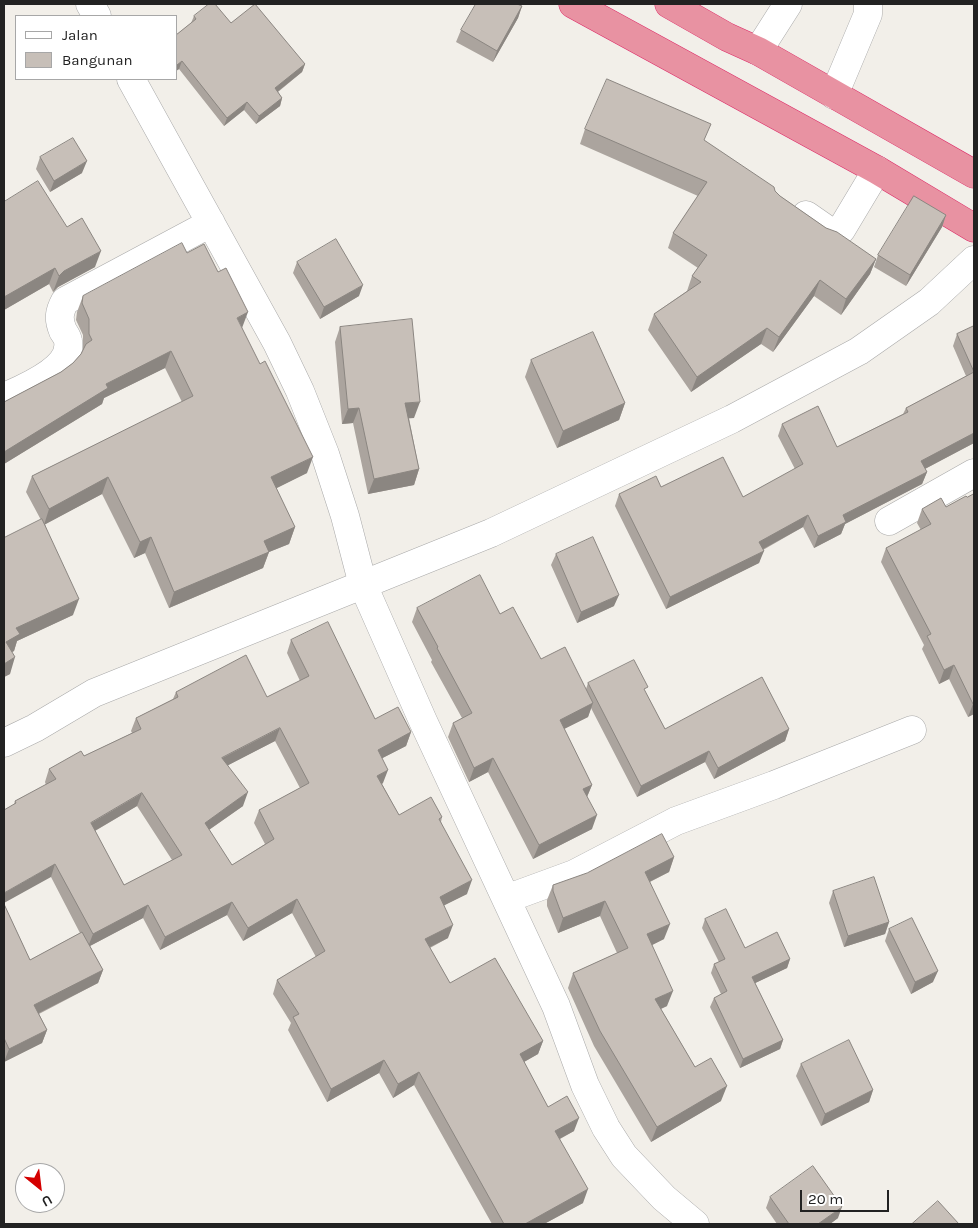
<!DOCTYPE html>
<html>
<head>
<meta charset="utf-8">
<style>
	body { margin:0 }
	#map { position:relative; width:978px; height:1228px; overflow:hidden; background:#f2efe9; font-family:Karla,sans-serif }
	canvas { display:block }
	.frame { position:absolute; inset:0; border:5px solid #222; pointer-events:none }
	.legend { position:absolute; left:15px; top:15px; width:162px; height:65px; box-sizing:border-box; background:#fff; border:1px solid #a7a7a7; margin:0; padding:6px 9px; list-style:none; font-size:15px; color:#222 }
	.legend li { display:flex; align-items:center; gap:10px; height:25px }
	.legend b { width:25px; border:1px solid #a7a7a7 }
	.north { position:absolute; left:15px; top:1163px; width:50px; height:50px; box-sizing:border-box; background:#fff; border:1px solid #a7a7a7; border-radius:50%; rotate:151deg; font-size:14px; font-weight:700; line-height:20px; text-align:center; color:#222 }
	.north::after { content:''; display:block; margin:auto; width:18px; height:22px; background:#d40000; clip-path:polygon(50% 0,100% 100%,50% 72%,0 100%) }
	.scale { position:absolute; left:800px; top:1190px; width:89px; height:22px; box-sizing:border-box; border:2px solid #222; border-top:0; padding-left:6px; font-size:15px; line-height:18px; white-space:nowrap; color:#222; -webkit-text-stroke:4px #fff; paint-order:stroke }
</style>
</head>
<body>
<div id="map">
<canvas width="978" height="1228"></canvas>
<div class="frame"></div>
<ul class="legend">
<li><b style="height:6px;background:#fff"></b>Jalan</li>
<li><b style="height:14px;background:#c7bfb8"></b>Bangunan</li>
</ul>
<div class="north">U</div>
<div class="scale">20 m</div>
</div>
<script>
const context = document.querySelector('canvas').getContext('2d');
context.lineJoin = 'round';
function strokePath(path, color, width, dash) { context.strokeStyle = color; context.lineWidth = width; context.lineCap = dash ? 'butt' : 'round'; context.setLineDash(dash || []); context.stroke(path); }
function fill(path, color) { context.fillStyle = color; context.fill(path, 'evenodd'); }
const minor = new Path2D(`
	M 90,4 L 97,16
	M 758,51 L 788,4
	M 131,79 L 277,343 L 300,391 L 325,454 L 345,516 L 363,585 L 423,721 L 556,1006 L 585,1085 L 606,1128 L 624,1156 L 664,1198 L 695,1224
	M 834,95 L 868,14 L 868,4
	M 806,215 L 829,231 L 834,233 L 841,230 L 877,170
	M 4,397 C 24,388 73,369 68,341 C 68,338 65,334 63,331 C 58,319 59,312 65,301 L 211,223
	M 889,521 L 974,473
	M 4,743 L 35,728 L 94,693 L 491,533 L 732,419 L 859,351 L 929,302 L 974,260
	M 508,901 L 514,896 L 574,874 L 676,821 L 774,785 L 912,730`);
const highway = new Path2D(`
	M 573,4 L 877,170 L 974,228
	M 669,4 L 727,37 L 758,51 L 974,174`);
strokePath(minor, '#a9a9a9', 29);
strokePath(highway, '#dc2a67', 29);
strokePath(minor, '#fff', 28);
strokePath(highway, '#e892a2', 28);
fill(new Path2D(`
	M 522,6 L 518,18 L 493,62 L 456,42 L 461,30 Z
	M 194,16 L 231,23 L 305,64 L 302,72 L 278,92 L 282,98 L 280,106 L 256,124 L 244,110 L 224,126 L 179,69 L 176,71 L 176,35 L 191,23 Z
	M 585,129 L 705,141 L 775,191 L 780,196 L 826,228 L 876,259 L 870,274 L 841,315 L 814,296 L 773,352 L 761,344 L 691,392 L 648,330 L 654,314 L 687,291 L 692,276 L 698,268 L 668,248 L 673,233 L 698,196 L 580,144 Z
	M 40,157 L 82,173 L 50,192 L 36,169 Z
	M 4,202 L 67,227 L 95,267 L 58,287 L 53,292 L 49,284 L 4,310 Z
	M 946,215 L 942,227 L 906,286 L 874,267 L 878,255 Z
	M 187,253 L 242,328 L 307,473 L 276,488 L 295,527 L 289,544 L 269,552 L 263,568 L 169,608 L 145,553 L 134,558 L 102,494 L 45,524 L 73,615 L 17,641 L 14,651 L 12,652 L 10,674 L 4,677 L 4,538 L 41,520 L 26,492 L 32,476 L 182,402 L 165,368 L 104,398 L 102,404 L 4,464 L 4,402 L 61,372 L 73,363 L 81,354 L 83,350 L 83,335 L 76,320 L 77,312 L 83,296 Z
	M 297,262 L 359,296 L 320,319 L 293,273 Z
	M 974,326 L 974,443 L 925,469 L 927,472 L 922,484 L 845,524 L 841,534 L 814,548 L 803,527 L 763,550 L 759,563 L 666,609 L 615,506 L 619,494 L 661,487 L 743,497 L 795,469 L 778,436 L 782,424 L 837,447 L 903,414 L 906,408 L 966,376 L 953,346 L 957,334 Z
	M 340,327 L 414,418 L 409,418 L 419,469 L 414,485 L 368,494 L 353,423 L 342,424 L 335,342 Z
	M 531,360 L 625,403 L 619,420 L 557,448 L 525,377 Z
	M 974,494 L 974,714 L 968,717 L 949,679 L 939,684 L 922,649 L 924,645 L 881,562 L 886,548 L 921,530 L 917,523 L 922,509 L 946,507 Z
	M 556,554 L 614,606 L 577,623 L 551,565 Z
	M 417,608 L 500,614 L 541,659 L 586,689 L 588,683 L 646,693 L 665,729 L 789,729 L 785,741 L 714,779 L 705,762 L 637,797 L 591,708 L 588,717 L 564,729 L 592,785 L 587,797 L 592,829 L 533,859 L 488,772 L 469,782 L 448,737 L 453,723 L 462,718 L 431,662 L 432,660 L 412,622 Z
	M 291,640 L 375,719 L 411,732 L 406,746 L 382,758 L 383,783 L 382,784 L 399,815 L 442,817 L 441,822 L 467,894 L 444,905 L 448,938 L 430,948 L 450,983 L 543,1041 L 538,1054 L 524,1062 L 548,1107 L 574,1131 L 560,1139 L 583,1203 L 544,1224 L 492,1224 L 414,1085 L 393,1098 L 379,1073 L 327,1102 L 288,1030 L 291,1023 L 273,994 L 277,980 L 316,957 L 292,913 L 243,941 L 227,915 L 160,950 L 143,918 L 90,946 L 103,970 L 98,983 L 39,1014 L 47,1030 L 42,1043 L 4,1062 L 4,904 L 30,960 L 80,933 L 51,877 L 14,804 L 15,801 L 46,785 L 45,782 L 49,769 L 84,756 L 132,733 L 131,731 L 136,718 L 173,699 L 176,692 L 267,697 L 300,681 L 287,653 ZM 275,741 L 300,788 L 259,810 L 254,823 L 265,844 L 232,865 L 209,830 L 243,806 L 228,765 ZM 137,806 L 172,860 L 124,885 L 95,831 Z
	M 674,857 L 669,872 L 650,882 L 664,939 L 652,945 L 667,1006 L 661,1009 L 695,1067 L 721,1101 L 651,1142 L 594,1046 L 568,988 L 573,973 L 617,953 L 600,916 L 558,933 L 547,906 L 547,900 L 553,885 Z
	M 833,891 L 889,922 L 885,934 L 844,947 L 829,903 Z
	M 705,919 L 745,948 L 790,959 L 787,968 L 755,983 L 783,1040 L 780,1049 L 740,1068 L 710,1007 L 714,998 L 721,994 L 711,973 L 714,964 L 719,962 L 702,928 Z
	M 889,929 L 933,982 L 911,994 L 885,941 Z
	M 801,1064 L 873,1090 L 869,1102 L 821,1126 L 796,1076 Z
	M 770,1197 L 838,1218 L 830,1224 L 777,1224 L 766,1208 Z`), '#aba49e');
fill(new Path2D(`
	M 522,6 L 518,18 L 493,62 L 497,51 Z
	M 182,61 L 179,69 L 176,71 L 177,65 Z
	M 305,64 L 302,72 L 272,96 L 275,88 Z
	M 282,98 L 280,106 L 256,124 L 259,116 Z
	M 247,102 L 244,110 L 224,126 L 227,118 Z
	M 87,161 L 82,173 L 50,192 L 54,181 Z
	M 946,215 L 942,227 L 906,286 L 910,275 Z
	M 101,251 L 95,267 L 58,287 L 53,292 L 59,276 L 64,271 Z
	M 876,259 L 870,274 L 841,315 L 846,299 Z
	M 55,268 L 49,284 L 4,310 L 4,297 Z
	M 820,280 L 814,296 L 773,352 L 779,337 Z
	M 363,285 L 359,296 L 320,319 L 324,307 Z
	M 248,312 L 242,328 L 237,318 Z
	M 767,328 L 761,344 L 691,392 L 697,377 Z
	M 171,351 L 165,368 L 104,398 L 102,404 L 4,464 L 4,452 L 106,384 Z
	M 420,402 L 414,418 L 400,419 L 405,403 Z
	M 625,403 L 619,420 L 557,448 L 563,431 Z
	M 359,408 L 353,423 L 342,424 L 348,409 Z
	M 974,433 L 974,443 L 917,473 L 921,461 Z
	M 313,457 L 307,473 L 265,494 L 271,477 Z
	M 419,469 L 414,485 L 368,494 L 374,479 Z
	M 927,472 L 922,484 L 845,524 L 841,534 L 814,548 L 818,536 L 843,515 Z
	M 108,477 L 102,494 L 44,525 L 49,509 Z
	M 808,515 L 803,527 L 754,554 L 759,542 Z
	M 295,527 L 289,544 L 269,552 L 263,568 L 169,608 L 174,592 L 264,541 Z
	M 151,537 L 145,553 L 134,558 L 140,542 Z
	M 764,551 L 759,563 L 666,609 L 670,597 Z
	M 619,595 L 614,606 L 577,623 L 581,612 Z
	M 79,599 L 73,615 L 17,641 L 14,651 L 4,656 L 6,642 L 16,628 Z
	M 15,657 L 10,674 L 4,677 L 4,664 Z
	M 954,665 L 949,679 L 939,684 L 944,670 Z
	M 593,703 L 588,717 L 554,734 L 560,720 Z
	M 974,703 L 974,714 L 968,717 L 973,704 Z
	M 280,728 L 275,741 L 217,771 L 222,758 Z
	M 789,729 L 785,741 L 714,779 L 718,768 Z
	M 411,732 L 406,746 L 373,763 L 378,750 Z
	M 709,751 L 705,762 L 637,797 L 641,786 Z
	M 493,758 L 488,772 L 469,782 L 474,768 Z
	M 388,770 L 383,783 L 372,789 L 377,776 Z
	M 592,785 L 586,799 L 583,789 Z
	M 248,792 L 243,806 L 200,836 L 205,823 Z
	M 142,793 L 137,806 L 86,836 L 91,823 Z
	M 597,815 L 592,829 L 533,859 L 539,845 Z
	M 674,857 L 669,872 L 639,887 L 645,872 Z
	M 55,864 L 51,877 L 4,903 L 4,893 Z
	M 472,880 L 467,894 L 435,910 L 440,897 Z
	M 297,899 L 292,913 L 243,941 L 248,928 Z
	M 605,901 L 600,916 L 558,933 L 563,918 Z
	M 232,902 L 227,915 L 160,950 L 165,937 Z
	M 148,905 L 143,918 L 88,947 L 93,934 Z
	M 889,922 L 885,934 L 844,947 L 848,936 Z
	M 670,924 L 664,939 L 642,950 L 647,934 Z
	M 453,925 L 448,938 L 420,952 L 425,939 Z
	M 790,959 L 787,968 L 749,986 L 752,977 Z
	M 103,970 L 98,983 L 29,1018 L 34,1005 Z
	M 938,971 L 933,982 L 911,994 L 915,982 Z
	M 673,991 L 667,1006 L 649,1014 L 655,999 Z
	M 47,1030 L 42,1043 L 4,1062 L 9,1049 Z
	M 783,1040 L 780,1049 L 740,1068 L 743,1059 Z
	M 543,1041 L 538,1054 L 515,1067 L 520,1054 Z
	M 384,1060 L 379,1073 L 327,1102 L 331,1089 Z
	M 419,1072 L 414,1085 L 393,1098 L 398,1084 Z
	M 727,1086 L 721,1101 L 651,1142 L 657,1127 Z
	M 873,1090 L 869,1102 L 821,1126 L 825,1114 Z
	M 579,1118 L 574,1131 L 550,1144 L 555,1131 Z
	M 588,1189 L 583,1203 L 544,1224 L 525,1224 Z
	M 842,1207 L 838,1218 L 830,1224 L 818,1224 Z`), '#8b8681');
const building = new Path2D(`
	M 209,4 L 215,4 L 231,23 L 255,4 L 305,64 L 275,88 L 282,98 L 259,116 L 247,102 L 227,118 L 182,61 L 177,65 L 176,64 L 176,35 L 196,19 L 194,16 Z
	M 476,4 L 517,4 L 522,6 L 497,51 L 461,30 Z
	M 607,79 L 711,124 L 704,140 L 774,187 L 775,191 L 780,196 L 826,228 L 837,232 L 876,259 L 846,299 L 820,280 L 779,337 L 767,328 L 697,377 L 654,314 L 701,282 L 692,276 L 707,255 L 673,233 L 707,182 L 585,129 Z
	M 73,138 L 87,161 L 54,181 L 40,157 Z
	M 38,181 L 67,227 L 82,218 L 101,251 L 64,271 L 59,276 L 55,268 L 4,297 L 4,202 Z
	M 914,196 L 946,215 L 910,275 L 878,255 Z
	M 336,239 L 363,285 L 324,307 L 297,262 Z
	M 182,243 L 187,253 L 204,244 L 218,272 L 226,268 L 248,312 L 237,318 L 260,364 L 265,361 L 313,457 L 271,477 L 295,527 L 264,541 L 269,552 L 174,592 L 151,537 L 140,542 L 108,477 L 49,509 L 32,476 L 193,396 L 171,351 L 106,384 L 108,388 L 4,452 L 4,402 L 61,372 L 73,363 L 81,354 L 86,344 L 92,340 L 89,334 L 89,319 L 82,303 L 83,296 Z
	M 412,319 L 420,402 L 405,403 L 419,469 L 374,479 L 359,408 L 348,409 L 340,327 Z
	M 974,326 L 974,433 L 921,461 L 927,472 L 843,515 L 846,522 L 818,536 L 808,515 L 759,542 L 764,551 L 670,597 L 619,494 L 656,476 L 661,487 L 723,457 L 743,497 L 803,464 L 782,424 L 818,406 L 837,447 L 908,412 L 906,408 L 974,372 L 957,334 Z
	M 593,332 L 625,403 L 563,431 L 531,360 Z
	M 974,494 L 974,703 L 973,704 L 954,665 L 944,670 L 927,636 L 931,634 L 886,548 L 931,524 L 922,509 L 941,498 L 946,507 L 966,496 L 967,497 Z
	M 42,519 L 79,599 L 16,628 L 20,634 L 6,642 L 15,657 L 4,664 L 4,538 Z
	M 593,537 L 619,595 L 581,612 L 556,554 Z
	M 480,575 L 500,614 L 513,607 L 541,659 L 565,647 L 593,703 L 560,720 L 592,785 L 583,789 L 597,815 L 539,845 L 493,758 L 474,768 L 453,723 L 472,713 L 437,648 L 438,647 L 417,608 Z
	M 328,622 L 375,719 L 398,707 L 411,732 L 378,750 L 388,770 L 377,776 L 399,815 L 431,797 L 442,817 L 439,819 L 472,880 L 440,897 L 453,925 L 425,939 L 450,983 L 495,958 L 543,1041 L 520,1054 L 548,1107 L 567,1096 L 579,1118 L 555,1131 L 588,1189 L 525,1224 L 504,1224 L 419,1072 L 398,1084 L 384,1060 L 331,1089 L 293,1017 L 299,1014 L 277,980 L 325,951 L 297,899 L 248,928 L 232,902 L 165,937 L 148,905 L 93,934 L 55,864 L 4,893 L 4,810 L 16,803 L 15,801 L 56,779 L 49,769 L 81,751 L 84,756 L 141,729 L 136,718 L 178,697 L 176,692 L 246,655 L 267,697 L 309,676 L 291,640 ZM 280,728 L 309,783 L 259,810 L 274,839 L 232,865 L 205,823 L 248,792 L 222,758 ZM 142,793 L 182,855 L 124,885 L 91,823 Z
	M 634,660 L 648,687 L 644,689 L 665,729 L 762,677 L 789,729 L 718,768 L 709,751 L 641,786 L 588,683 Z
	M 662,834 L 674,857 L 645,872 L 670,924 L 647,934 L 673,991 L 655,999 L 695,1067 L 711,1058 L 727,1086 L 657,1127 L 600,1031 L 573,973 L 628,948 L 605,901 L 563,918 L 553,891 L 553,885 L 587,873 Z
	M 874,877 L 889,922 L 848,936 L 833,891 Z
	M 4,904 L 30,960 L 82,932 L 103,970 L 34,1005 L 47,1030 L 9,1049 L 4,1038 Z
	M 726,909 L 745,948 L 777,932 L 790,959 L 752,977 L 783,1040 L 743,1059 L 714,998 L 727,991 L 714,964 L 725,959 L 705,919 Z
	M 912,918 L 938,971 L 915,982 L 889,929 Z
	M 849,1040 L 873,1090 L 825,1114 L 801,1064 Z
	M 813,1166 L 842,1207 L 818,1224 L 789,1224 L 770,1197 Z
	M 938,1201 L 959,1224 L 912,1224 Z`);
fill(building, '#c7bfb8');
strokePath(building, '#8b8681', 1);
</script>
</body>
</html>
